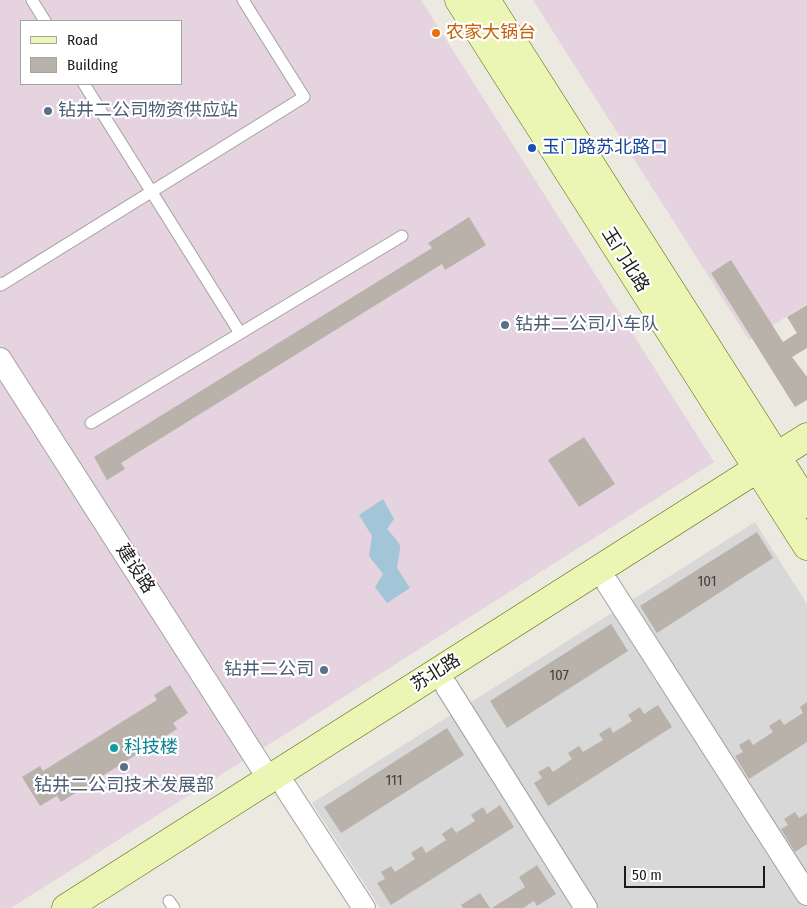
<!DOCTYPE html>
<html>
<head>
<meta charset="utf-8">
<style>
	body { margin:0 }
	#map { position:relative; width:807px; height:908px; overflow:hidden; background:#ece9e0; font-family:"Fira Sans Condensed",sans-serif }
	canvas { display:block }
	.legend { position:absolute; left:20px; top:20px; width:162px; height:65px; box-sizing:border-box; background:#fff; border:1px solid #a4a4a4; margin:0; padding:6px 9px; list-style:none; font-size:15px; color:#1b1b1b }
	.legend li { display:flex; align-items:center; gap:10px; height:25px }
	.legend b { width:25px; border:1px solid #a4a4a4 }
	.scale { position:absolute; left:624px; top:866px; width:141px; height:22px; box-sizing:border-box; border:2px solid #1b1b1b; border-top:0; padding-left:6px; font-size:15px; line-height:18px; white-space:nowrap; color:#1b1b1b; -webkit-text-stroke:4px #fff; paint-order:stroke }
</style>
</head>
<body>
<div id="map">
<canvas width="807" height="908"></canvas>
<ul class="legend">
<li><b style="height:6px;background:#ebf6b5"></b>Road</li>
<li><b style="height:14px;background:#b8b2aa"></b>Building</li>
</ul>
<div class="scale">50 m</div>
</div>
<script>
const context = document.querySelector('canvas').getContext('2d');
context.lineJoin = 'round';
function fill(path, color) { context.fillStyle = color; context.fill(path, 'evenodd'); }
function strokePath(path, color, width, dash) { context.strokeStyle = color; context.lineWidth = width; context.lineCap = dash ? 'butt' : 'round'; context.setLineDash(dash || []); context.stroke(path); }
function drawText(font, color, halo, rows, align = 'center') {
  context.font = font + ' "Fira Sans Condensed","Noto Sans SC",sans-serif'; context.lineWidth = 4.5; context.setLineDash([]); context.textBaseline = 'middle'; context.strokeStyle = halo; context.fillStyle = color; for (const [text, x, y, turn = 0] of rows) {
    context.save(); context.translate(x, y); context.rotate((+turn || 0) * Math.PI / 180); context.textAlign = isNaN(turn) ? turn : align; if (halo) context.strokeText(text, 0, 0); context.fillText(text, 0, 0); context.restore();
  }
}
fill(new Path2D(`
	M 755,522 L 807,604 L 807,908 L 380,908 L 312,803 Z`), '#d9d8d8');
fill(new Path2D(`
	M 0,0 L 421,0 L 714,462 L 11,908 L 0,908 ZM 21,21 L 181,21 L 181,84 L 21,84 Z
	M 533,0 L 807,0 L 807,304 L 749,340 Z`), '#e5d3df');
fill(new Path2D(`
	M 383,499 L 394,519 L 387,529 C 404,549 401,541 397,568 L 410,588 L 387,603 L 375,587 L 383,574 L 369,556 L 372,536 L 359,515 Z`), '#a2c6d8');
fill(new Path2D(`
	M 469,217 L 486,245 L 445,270 L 442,264 L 121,463 L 125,469 L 107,480 L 94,457 L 432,248 L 428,243 Z
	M 731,260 L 783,342 L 797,333 L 787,317 L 807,305 L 807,348 L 792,357 L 807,377 L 807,400 L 795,407 L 711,273 Z
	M 584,437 L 615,484 L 579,507 L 548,460 Z
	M 757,532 L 773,558 L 657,633 L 640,606 Z
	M 611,624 L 628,651 L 507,728 L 490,701 Z
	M 170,685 L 188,713 L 173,723 L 177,729 L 61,802 L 57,796 L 40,806 L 22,777 L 40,766 L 43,771 L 157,700 L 154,695 Z
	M 807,702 L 807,742 L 749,779 L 735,756 L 743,752 L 739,745 L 749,739 L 753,745 L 773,732 L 769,726 L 780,719 L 784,725 L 803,713 L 800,707 Z
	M 658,705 L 672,727 L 548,806 L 534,783 L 542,778 L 538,772 L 549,766 L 553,772 L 572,759 L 568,753 L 579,746 L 583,752 L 603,740 L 599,734 L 610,727 L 613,733 L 632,721 L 628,715 L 640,707 L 644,714 Z
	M 447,728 L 464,755 L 341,833 L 324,807 Z
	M 500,805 L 514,827 L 391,905 L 377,883 L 385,879 L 381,872 L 391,866 L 395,872 L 415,859 L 411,853 L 422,846 L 426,853 L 446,840 L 442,834 L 452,827 L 456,833 L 475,821 L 471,815 L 483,807 L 487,814 Z
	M 795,812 L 799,818 L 807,813 L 807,844 L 795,852 L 781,829 L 788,825 L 784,819 Z
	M 537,865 L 556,894 L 537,906 L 534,901 L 523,908 L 492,908 L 525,887 L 519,877 Z
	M 480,893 L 490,908 L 463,908 L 461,905 Z`), '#b8b2aa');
const lane = new Path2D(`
	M 32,0 L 45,21
	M 84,84 L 240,333
	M 0,283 L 1,285 L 304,97 L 243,0
	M 91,423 L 402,236
	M 169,901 L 174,908`);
const street = new Path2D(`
	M 0,359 L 269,779
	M 608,584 L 807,894
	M 447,687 L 586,908
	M 286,788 L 364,908`);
const secondary = new Path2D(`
	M 459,0 L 807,546
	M 486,0 L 807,504
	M 66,908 L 807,437`);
strokePath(lane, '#a2a2a2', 13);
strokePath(street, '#a2a2a2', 24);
strokePath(secondary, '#556a09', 29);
strokePath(lane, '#fff', 11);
strokePath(street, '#fff', 22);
strokePath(secondary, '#ebf6b5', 28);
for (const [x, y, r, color] of [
	[436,33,5,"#e8710a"],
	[48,111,5,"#5c6f8a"],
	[532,148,5,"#1a4fb4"],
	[505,325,5,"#5c6f8a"],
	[324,670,5,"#5c6f8a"],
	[114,748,5,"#0f9aa8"],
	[124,767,5,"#5c6f8a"]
]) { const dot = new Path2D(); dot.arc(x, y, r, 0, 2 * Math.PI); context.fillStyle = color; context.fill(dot); strokePath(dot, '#fff', 2); }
drawText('15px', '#42413f', null, [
	["101",707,582],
	["107",559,676],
	["111",394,781]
]);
drawText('18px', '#c56008', '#fff', [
	["农家大锅台",446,33]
], 'left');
drawText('18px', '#4e5e75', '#fff', [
	["钻井二公司物资供应站",58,111],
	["钻井二公司小车队",515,325],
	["钻井二公司",314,670,"right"],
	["钻井二公司技术发展部",124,786,"center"]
], 'left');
drawText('18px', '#164399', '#fff', [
	["玉门路苏北路口",542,148]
], 'left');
drawText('18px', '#1b1b1b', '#fff', [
	["玉门北路",625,260,58],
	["建设路",135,569,57],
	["苏北路",436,673,-32]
]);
drawText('18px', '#0d838f', '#fff', [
	["科技楼",124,748]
], 'left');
</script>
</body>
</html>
